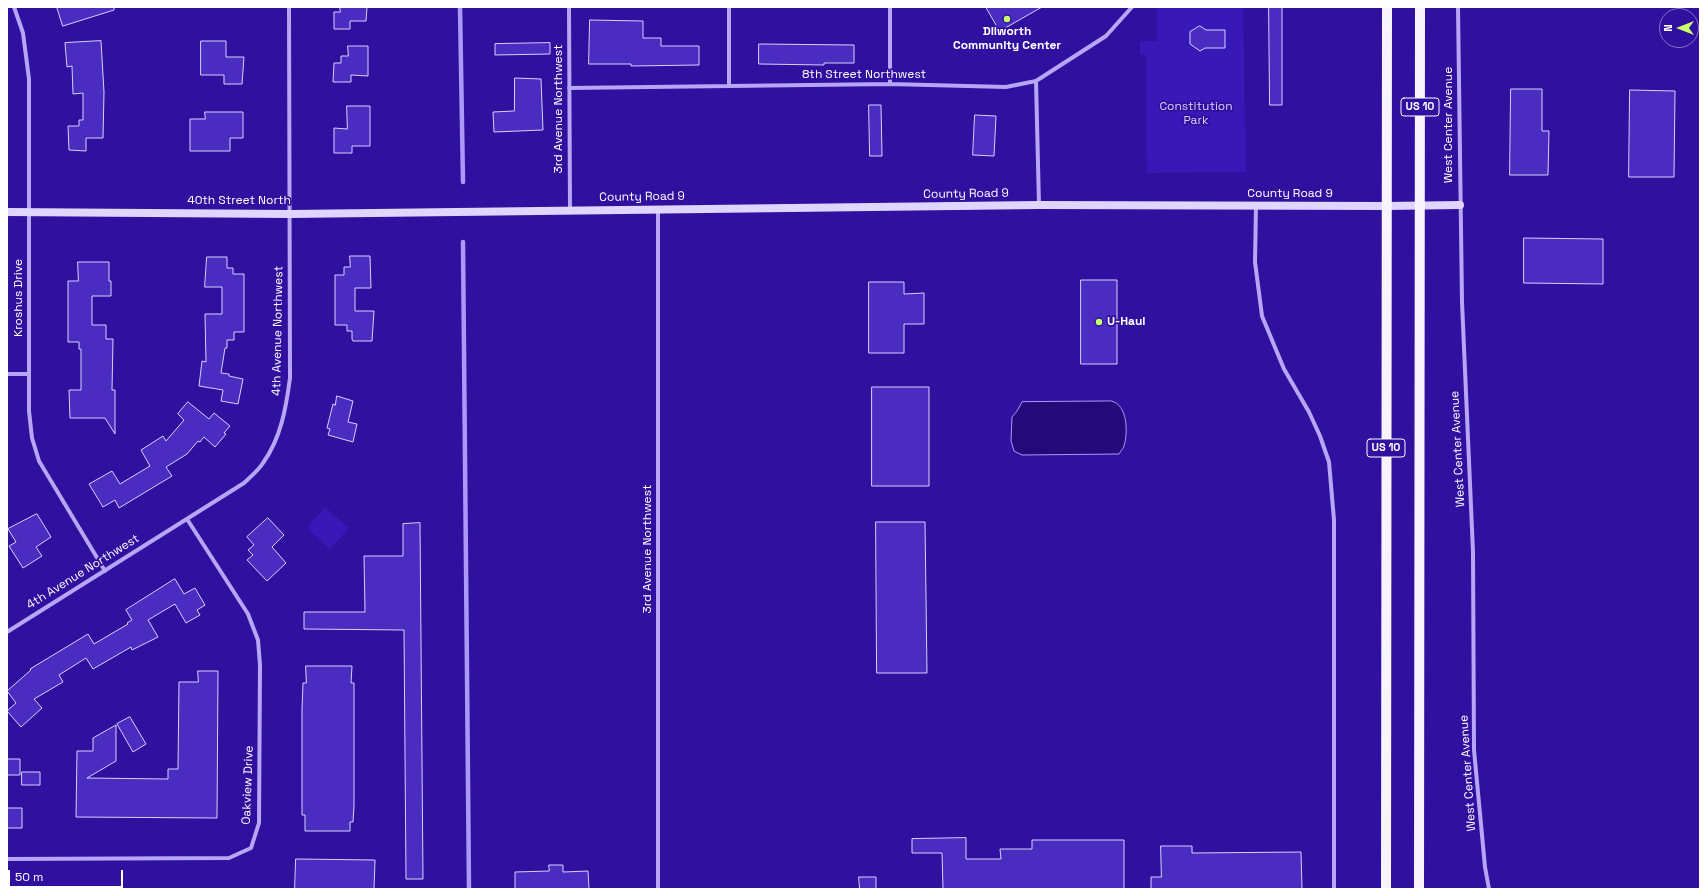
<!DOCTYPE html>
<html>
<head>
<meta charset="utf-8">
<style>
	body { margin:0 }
	#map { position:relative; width:1707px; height:896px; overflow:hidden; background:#30109e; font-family:"Space Grotesk",sans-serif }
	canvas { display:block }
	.frame { position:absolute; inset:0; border:8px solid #fff; pointer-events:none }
	.north { position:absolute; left:1659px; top:8px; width:40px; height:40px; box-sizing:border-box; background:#30109e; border:1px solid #8370c5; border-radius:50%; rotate:270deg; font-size:11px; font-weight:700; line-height:16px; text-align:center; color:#fff }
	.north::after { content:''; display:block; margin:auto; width:14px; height:18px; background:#c8ff6a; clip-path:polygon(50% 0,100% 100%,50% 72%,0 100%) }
	.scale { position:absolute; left:8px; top:870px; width:115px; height:18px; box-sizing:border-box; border:2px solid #fff; border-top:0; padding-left:5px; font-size:12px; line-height:14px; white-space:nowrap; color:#fff; -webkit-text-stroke:3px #30109e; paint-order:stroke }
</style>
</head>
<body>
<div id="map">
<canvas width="1707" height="896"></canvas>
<div class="frame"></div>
<div class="north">N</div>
<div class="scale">50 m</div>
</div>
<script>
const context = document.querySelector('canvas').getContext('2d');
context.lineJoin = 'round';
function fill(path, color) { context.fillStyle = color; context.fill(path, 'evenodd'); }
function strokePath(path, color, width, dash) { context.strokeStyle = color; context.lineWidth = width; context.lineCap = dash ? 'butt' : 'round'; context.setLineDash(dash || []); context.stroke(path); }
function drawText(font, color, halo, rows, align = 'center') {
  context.font = font + ' "Space Grotesk",sans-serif'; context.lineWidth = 3.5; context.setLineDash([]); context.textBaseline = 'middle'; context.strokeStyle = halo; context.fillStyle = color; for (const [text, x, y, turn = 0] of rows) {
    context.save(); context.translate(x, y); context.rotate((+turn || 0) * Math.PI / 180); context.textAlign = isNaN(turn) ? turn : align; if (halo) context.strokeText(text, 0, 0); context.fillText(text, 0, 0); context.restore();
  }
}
fill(new Path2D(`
	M 1157,7 L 1243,7 L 1246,172 L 1147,173 L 1146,55 L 1140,55 L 1140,41 L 1157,41 Z
	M 325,507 L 349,528 L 330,549 L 307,528 Z`), '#3918b8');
const water = new Path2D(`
	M 1111,401 C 1128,404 1128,433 1124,446 C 1123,449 1120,452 1119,454 L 1022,455 L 1014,451 L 1011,441 L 1012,417 L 1017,411 L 1022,402 Z`);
fill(water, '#24097a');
strokePath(water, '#ab98f8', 1);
strokePath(new Path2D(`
	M 460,7 L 463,182
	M 463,242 L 469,889`), '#ab98f8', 4.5);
const building = new Path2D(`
	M 57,7 L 114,7 L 114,10 L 63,26 Z
	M 340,7 L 367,7 L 366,21 L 350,21 L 350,29 L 334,29 L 334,12 L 340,12 Z
	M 986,7 L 1042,7 L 1000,31 Z
	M 1269,7 L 1282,7 L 1282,105 L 1270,105 Z
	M 590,20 L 643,21 L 643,38 L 661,38 L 661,46 L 699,46 L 699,65 L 631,66 L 631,64 L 589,64 Z
	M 1200,26 L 1206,30 L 1225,30 L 1225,48 L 1205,48 L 1200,51 L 1190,44 L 1190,32 Z
	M 101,41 L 104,92 L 103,138 L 86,138 L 86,151 L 69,150 L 68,126 L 79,126 L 79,120 L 83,120 L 83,93 L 73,94 L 72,66 L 67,67 L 65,43 Z
	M 201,41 L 226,41 L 226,57 L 244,57 L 242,84 L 224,84 L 224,75 L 201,75 Z
	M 550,43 L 550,54 L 495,55 L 495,44 Z
	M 759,44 L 854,45 L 854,63 L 824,63 L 824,65 L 759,64 Z
	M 348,46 L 368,46 L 368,76 L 351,75 L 351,82 L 333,82 L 334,63 L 341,63 L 341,56 L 348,56 Z
	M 515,78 L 541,79 L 543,130 L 494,132 L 493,112 L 514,111 Z
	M 1511,89 L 1542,89 L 1542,131 L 1549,131 L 1548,175 L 1510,175 Z
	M 1630,90 L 1675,91 L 1674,177 L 1629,177 Z
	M 869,105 L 881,105 L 882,156 L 870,156 Z
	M 347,106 L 370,106 L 370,146 L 352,146 L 352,153 L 334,153 L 334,128 L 347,129 Z
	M 205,112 L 243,112 L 243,138 L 230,138 L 230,151 L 190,151 L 190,119 L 205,119 Z
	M 975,115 L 996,116 L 994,156 L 973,155 Z
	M 1524,238 L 1603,239 L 1603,284 L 1524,283 Z
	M 350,256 L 370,256 L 371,288 L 355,288 L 355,311 L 374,311 L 372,341 L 353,341 L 352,339 L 352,331 L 347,331 L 347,325 L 335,325 L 335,275 L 344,275 L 344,267 L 350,267 Z
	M 207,257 L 227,257 L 227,268 L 233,268 L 233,274 L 244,274 L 244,332 L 234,332 L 234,340 L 227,340 L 227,348 L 225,348 L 221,373 L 229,374 L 229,376 L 243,379 L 238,404 L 221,401 L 223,390 L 199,386 L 202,361 L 206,362 L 205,314 L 222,314 L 222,287 L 205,287 Z
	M 78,262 L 109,262 L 109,281 L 111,281 L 111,296 L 92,296 L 92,325 L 106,325 L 106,339 L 113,339 L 112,390 L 115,390 L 115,434 L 105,418 L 70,418 L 69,390 L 81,390 L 81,349 L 79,349 L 79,342 L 68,342 L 68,281 L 78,281 Z
	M 1081,280 L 1117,280 L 1117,364 L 1081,364 Z
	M 869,282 L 904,282 L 904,294 L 924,293 L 924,324 L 904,324 L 904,353 L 869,353 Z
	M 872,387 L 929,387 L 929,486 L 872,486 Z
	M 337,396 L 353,401 L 348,422 L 357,424 L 353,442 L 328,435 L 330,429 L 327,428 L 333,404 L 335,405 Z
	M 188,402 L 209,419 L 214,413 L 230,426 L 224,433 L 226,434 L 215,447 L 204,437 L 200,442 L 198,441 L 187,454 L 166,467 L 172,476 L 119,508 L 115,500 L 103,507 L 89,484 L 112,471 L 120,484 L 150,466 L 141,450 L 163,436 L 166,441 L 184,420 L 178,414 Z
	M 37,514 L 51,537 L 36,547 L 42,556 L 23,568 L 9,546 L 16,542 L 8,529 Z
	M 268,518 L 284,535 L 272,547 L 286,563 L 267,581 L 247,560 L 253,555 L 248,550 L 254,545 L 247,537 Z
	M 876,522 L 925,522 L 927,673 L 877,673 Z
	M 420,523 L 423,879 L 406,879 L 404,630 L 304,629 L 304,612 L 365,612 L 364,556 L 403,556 L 403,524 Z
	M 175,579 L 184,594 L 195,588 L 205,605 L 197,610 L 200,615 L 186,623 L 175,604 L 148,620 L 158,637 L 132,650 L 131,647 L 93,669 L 86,658 L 59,675 L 63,682 L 34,699 L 42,708 L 21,727 L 7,711 L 16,703 L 7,691 L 31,670 L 30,669 L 88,634 L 94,644 L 128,624 L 127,623 L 132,620 L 126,610 Z
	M 306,666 L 352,666 L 351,683 L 354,683 L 354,806 L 353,822 L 350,822 L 350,831 L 305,831 L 305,815 L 302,815 L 302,709 L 303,683 L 306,683 Z
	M 198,671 L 218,671 L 217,818 L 76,817 L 77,751 L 93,751 L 93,738 L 116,725 L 116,761 L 87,778 L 168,779 L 168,769 L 178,769 L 179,682 L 198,682 Z
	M 130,717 L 146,744 L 133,752 L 117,724 Z
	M 7,759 L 20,759 L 20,775 L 7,775 Z
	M 22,772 L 40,772 L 40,785 L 22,785 Z
	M 7,808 L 22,808 L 22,828 L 7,828 Z
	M 966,838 L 966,859 L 1001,859 L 1000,849 L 1032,849 L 1032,840 L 1124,840 L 1124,889 L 943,889 L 942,853 L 912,853 L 912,839 Z
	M 1161,846 L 1192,846 L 1192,853 L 1301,852 L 1302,889 L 1151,889 L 1151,877 L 1161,877 Z
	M 296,859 L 375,860 L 374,889 L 295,889 Z
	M 549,865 L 563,865 L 563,872 L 588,871 L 589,889 L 515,889 L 515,872 L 549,871 Z
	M 859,877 L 876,877 L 876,889 L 860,889 Z`);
fill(building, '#4b2cc1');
strokePath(building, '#d9cffe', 1);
strokePath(new Path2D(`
	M 14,7 L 23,33 L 29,79 L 29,411 L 32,438 L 39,461 L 105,571
	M 569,7 L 570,210
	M 729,7 L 729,86
	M 890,7 L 890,84
	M 1458,7 L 1462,302 L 1473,552 L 1474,750 L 1485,867 L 1489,889
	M 1036,81 L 1039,205
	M 569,88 L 890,84 L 1006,87 L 1036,81 L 1106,36 L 1132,7
	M 1256,206 L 1255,262 L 1262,316 L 1284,369 L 1309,412 L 1320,436 L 1329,462 L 1334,520 L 1334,889
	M 7,374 L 29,374
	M 7,632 L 244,483 C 250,477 258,471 263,463 C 281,438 286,408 290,378 L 289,7
	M 7,859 L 229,858 L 251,848 L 259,823 L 260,665 L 258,640 L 248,614 L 187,519
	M 658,889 L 658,209`), '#b6a6f5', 4);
strokePath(new Path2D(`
	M 7,212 L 290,214 L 1039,205 L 1386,206 L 1460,205`), '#dfd6fe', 8);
strokePath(new Path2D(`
	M 1386,889 L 1387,7
	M 1419,889 L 1420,7`), '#f7f4ff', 10);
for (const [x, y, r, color] of [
	[1007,19,4,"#c8ff6a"],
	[1099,322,4,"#c8ff6a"]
]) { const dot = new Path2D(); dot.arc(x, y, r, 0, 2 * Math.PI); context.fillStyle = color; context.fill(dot); strokePath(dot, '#30109e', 1.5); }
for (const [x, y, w] of [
	[1420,107,38],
	[1386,448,38]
]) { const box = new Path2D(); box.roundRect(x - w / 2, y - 9, w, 18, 3); context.fillStyle = '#30109e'; context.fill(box); strokePath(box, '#fff', 1); }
drawText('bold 11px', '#fff', null, [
	["US 10",1420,107],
	["US 10",1386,448]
]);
drawText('bold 12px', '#fff', '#30109e', [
	["Dilworth",1007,32],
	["Community Center",1007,46],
	["U-Haul",1107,322,"left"]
]);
drawText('12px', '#fff', '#30109e', [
	["8th Street Northwest",864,75],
	["3rd Avenue Northwest",559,109,-90],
	["West Center Avenue",1449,125,-90],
	["County Road 9",966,194,-1],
	["County Road 9",1290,194],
	["County Road 9",642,197,-1],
	["40th Street North",239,201],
	["Kroshus Drive",19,298,-90],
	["4th Avenue Northwest",278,331,-89],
	["West Center Avenue",1458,449,-93],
	["3rd Avenue Northwest",648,549,-90],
	["4th Avenue Northwest",83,572,-32],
	["West Center Avenue",1468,773,-94],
	["Oakview Drive",248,785,-88]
]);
drawText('12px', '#d9cffe', '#30109e', [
	["Constitution",1196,107],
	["Park",1196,121]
]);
</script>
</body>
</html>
